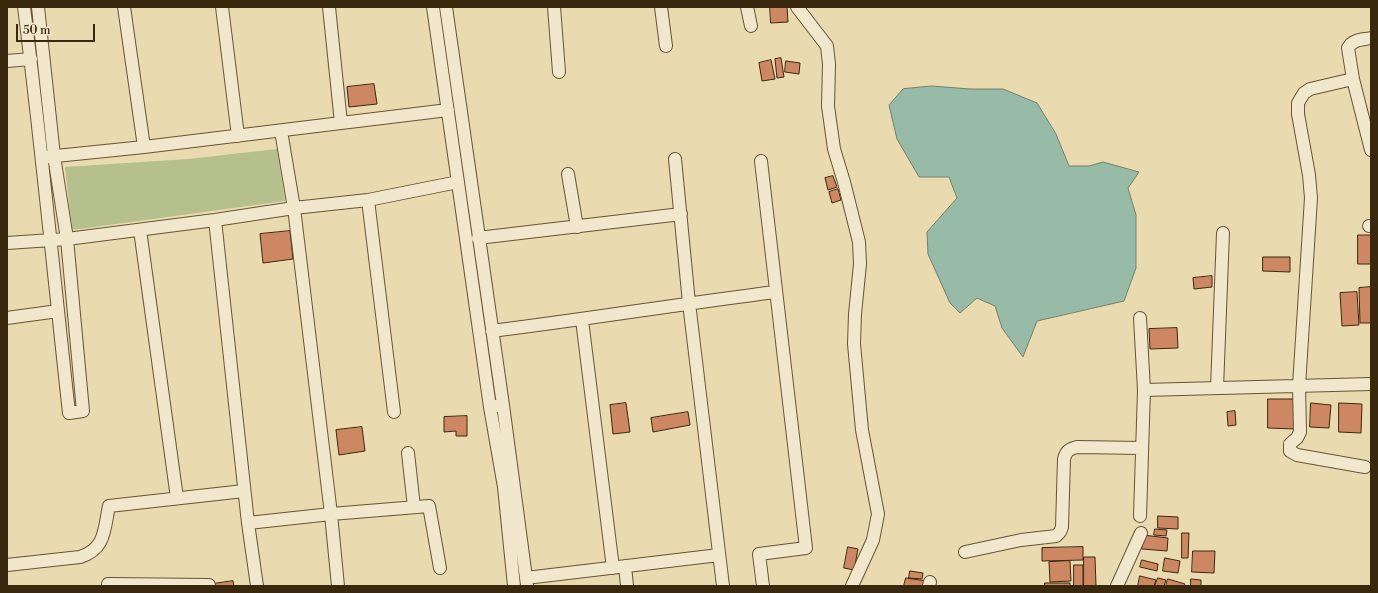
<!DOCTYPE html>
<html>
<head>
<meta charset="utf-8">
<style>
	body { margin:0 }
	#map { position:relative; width:1378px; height:593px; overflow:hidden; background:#eadab0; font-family:"Libre Bodoni",serif }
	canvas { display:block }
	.frame { position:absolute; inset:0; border:8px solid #39280e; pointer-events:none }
	.scale { position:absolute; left:16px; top:24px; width:79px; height:18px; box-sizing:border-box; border:2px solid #39280e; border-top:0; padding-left:5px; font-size:12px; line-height:14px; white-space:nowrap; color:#39280e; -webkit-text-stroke:3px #f1e7cc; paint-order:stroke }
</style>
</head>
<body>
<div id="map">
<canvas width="1378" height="593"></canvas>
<div class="frame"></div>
<div class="scale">50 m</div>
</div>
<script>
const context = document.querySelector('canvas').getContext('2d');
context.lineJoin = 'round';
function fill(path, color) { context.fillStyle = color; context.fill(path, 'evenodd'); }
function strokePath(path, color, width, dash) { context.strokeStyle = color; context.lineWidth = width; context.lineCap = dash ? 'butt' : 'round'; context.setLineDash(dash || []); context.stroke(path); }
fill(new Path2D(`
	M 277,149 L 285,201 L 72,230 L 65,167 L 188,159 Z`), '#b6c08c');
const water = new Path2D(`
	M 932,86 L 970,89 L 1003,89 L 1037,103 L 1056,134 L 1069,166 L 1089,166 L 1103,162 L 1139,172 L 1128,188 L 1136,215 L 1136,268 L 1124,301 L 1037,321 L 1023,357 L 1002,328 L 995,306 L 977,298 L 960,313 L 950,303 L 928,254 L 927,232 L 957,198 L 949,177 L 919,177 L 897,139 L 889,105 L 903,89 Z`);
fill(water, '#98bba7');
strokePath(water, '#72806a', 1);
const building = new Path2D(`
	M 770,7 L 787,7 L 788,22 L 771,23 Z
	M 781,58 L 784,77 L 777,78 L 775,59 Z
	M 771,60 L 775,79 L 762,81 L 759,63 Z
	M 786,61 L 800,63 L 799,74 L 785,72 Z
	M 374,84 L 377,104 L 349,107 L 347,87 Z
	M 833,176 L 837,187 L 828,190 L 825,178 Z
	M 838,189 L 841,200 L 832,203 L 829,192 Z
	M 290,231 L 293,259 L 263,263 L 260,234 Z
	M 1358,235 L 1371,235 L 1371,264 L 1358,264 Z
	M 1263,257 L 1290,257 L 1290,272 L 1263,271 Z
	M 1212,276 L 1212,287 L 1194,289 L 1193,278 Z
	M 1371,287 L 1371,323 L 1360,323 L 1359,288 Z
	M 1357,292 L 1359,325 L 1342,326 L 1340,293 Z
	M 1177,328 L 1178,348 L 1150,349 L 1149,329 Z
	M 1268,399 L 1295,399 L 1295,429 L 1268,428 Z
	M 626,403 L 630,432 L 613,434 L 610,405 Z
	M 1311,403 L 1331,405 L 1329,428 L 1310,427 Z
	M 1339,403 L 1362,404 L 1361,433 L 1339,432 Z
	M 1235,411 L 1236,425 L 1228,426 L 1227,412 Z
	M 688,412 L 690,425 L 653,432 L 651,418 Z
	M 467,416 L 467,436 L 456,436 L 456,431 L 444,432 L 444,417 Z
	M 362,427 L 365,451 L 339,455 L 336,430 Z
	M 1158,516 L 1178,517 L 1178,529 L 1158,528 Z
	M 1155,529 L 1167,530 L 1166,536 L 1154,535 Z
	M 1182,533 L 1189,533 L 1188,558 L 1182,558 Z
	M 1143,535 L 1168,538 L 1167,551 L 1142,549 Z
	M 848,547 L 858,549 L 854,570 L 844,568 Z
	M 1083,547 L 1083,560 L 1042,561 L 1042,548 Z
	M 1193,551 L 1215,551 L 1214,573 L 1192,572 Z
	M 1084,557 L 1095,557 L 1096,586 L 1084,586 Z
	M 1165,558 L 1180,561 L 1178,573 L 1163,571 Z
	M 1142,560 L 1158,564 L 1157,571 L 1140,567 Z
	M 1070,561 L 1071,581 L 1050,582 L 1049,562 Z
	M 1074,565 L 1083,565 L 1083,586 L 1074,586 Z
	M 910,571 L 923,573 L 922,579 L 909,578 Z
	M 1140,576 L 1156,580 L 1154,586 L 1138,586 Z
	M 906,578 L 927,581 L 926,586 L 904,586 Z
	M 1158,578 L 1166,580 L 1164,586 L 1155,586 Z
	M 1168,579 L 1185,584 L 1184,586 L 1166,586 Z
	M 1191,579 L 1201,580 L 1201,586 L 1191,586 Z
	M 233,581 L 234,586 L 213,586 L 213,584 Z
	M 1045,583 L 1070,583 L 1070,586 L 1045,586 Z`);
fill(building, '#ce8763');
strokePath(building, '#39280e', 1);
const minor = new Path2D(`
	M 24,7 C 41,142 54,277 69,413 L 83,411 L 67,239 L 54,156 L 38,7
	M 124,7 L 144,147
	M 222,7 L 238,136
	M 329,7 L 341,123
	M 433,7 L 490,407 L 504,487 L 514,586
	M 446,7 L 503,405 L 490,407
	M 554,7 L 559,72
	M 661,7 L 666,46
	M 747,7 L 751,26
	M 797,7 L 827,46 L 829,64 L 828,106 L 834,149 L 844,182 L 859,242 L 860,264 L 855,314 L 854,344 L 862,430 L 878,514 L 873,540 L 852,586
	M 7,61 L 31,59
	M 1353,79 L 1371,150
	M 281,131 L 294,208 L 331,514 L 429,506 L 440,568
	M 46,157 L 144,147 L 448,110
	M 675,159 L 689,303 L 723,586
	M 761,161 L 806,548 L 759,554 L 763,586
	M 568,174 L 577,227
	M 368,200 L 394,412
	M 215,220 L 248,523 L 257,586
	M 1369,226 L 1371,226
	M 140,230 L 177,498
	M 478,238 L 681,214
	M 7,243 L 67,239 L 215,220 L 294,208 L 368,200 L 458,182
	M 7,318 L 58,311
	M 582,320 L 613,568
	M 492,331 C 587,319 681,304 775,292
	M 1217,388 L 1223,233
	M 1144,390 L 1371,384
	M 503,405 L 527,585
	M 408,453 L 414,507
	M 1365,467 L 1297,455 L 1290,451 L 1290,444 L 1297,438 L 1300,432 L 1299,386 L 1311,198 L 1309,175 L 1298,114 L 1298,103 L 1304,93 L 1310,89 L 1353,79 L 1348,48 C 1353,39 1362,40 1371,38
	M 1140,516 L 1144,390 L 1140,318
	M 248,523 L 331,514 L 338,586
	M 965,552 L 1021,540 L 1056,536 L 1060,532 L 1062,527 L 1064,459 C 1066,451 1069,449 1077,447 L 1142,448
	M 7,565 L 80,557 C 106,549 104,529 109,506 L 244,491
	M 625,566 L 627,586
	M 526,578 L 719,555
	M 108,586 L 108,584 L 209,585 L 209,586
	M 929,586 L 930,582
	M 1117,586 L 1141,533`);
strokePath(minor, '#655436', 14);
strokePath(minor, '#f1e7cc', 12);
</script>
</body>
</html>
